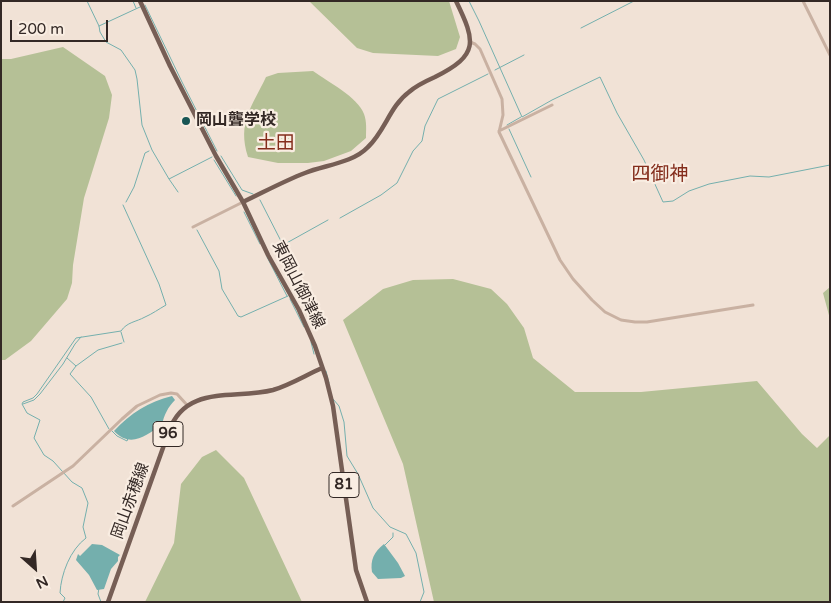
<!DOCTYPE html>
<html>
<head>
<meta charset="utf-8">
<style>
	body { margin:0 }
	#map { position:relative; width:831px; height:603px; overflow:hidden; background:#f1e2d6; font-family:"Varela Round",sans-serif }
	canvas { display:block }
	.frame { position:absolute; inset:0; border:2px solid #332825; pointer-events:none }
	.north { position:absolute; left:10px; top:543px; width:50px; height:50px; -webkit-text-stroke:4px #f9ede2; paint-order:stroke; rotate:154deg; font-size:14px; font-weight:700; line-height:20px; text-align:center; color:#332825 }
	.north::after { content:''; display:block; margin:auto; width:18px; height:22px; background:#332825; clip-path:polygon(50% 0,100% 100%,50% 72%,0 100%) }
	.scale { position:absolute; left:10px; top:20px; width:98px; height:22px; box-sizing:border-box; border:2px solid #332825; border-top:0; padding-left:6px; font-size:15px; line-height:18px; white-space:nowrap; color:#332825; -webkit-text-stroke:4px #f9ede2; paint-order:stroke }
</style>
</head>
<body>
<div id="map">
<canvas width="831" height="603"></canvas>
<div class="frame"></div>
<div class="north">N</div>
<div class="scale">200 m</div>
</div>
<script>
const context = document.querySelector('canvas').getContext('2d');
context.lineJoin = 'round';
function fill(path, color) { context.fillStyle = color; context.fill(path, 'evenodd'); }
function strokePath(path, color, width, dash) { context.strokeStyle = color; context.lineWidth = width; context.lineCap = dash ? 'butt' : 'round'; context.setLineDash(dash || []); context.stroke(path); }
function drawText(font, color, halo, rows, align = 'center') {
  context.font = font + ' "Varela Round","Noto Sans JP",sans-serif'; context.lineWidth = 4.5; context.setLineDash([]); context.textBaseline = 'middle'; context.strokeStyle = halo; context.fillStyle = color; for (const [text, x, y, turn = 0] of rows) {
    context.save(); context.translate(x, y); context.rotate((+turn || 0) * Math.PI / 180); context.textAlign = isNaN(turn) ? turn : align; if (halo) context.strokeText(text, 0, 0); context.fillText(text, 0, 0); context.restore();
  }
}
fill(new Path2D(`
	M 309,1 L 449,1 L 460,37 L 456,49 L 438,56 L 373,53 L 357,48 Z
	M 63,47 L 105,76 L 112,95 L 109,118 L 84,198 L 73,265 L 72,283 L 67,299 L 31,341 L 5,360 L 1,360 L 1,59 L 11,59 Z
	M 313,71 C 328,82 358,97 364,114 C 367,122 366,130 366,138 L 351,151 L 324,161 L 308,163 L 278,163 L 248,157 C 237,122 252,107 266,77 L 278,73 Z
	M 453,279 L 491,289 L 507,304 L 524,328 L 533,358 L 575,392 L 641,392 L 757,381 L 802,434 L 817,448 L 830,435 L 830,602 L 434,602 L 403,464 L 343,320 L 383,289 L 413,280 Z
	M 830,287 L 830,319 L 823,293 Z
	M 216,450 L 244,478 L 302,602 L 145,602 L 174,543 L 181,484 L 202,457 Z`), '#b5c096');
fill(new Path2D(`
	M 172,396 L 175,400 C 168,407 164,415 162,425 C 146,435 131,449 114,431 C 131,413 148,402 172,396 Z
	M 92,544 L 102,545 L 120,555 L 118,557 L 118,561 L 111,569 L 104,589 L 97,590 L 89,575 L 76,560 L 78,554 L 80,556 Z
	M 384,544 L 398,563 L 405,576 L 401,578 L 378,579 L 372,572 C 370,560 374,552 384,544 Z`), '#74afad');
strokePath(new Path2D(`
	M 87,1 L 99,26 L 100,32 L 106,42 L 121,50 L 135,70 L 137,79 L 142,125 L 152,150 L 169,179 L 212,157
	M 133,1 L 136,8
	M 469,1 L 479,21 L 522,117 L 552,100 L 600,77 L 617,113 L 644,160 L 663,202 L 673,201 L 689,191 L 709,184 L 750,176 L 769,177 L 830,165
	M 145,5 L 182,82 L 217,151
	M 99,26 L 140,7
	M 581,28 L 634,1
	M 495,70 L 524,55
	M 507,125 L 521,117
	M 509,129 L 531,177
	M 221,156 L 242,190 L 253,194
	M 214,160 L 236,196
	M 169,179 L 178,192
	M 260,200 L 283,245 L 328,220
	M 126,202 L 134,187 L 145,153 L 149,151
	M 244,212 L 260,244
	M 340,218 L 381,195 L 397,183 L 413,151 L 422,141 L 425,126 L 438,99 L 488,74
	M 197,230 L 219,271 L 222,289 L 238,316 L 241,317 L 288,296
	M 267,257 L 287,296
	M 290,299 L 304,327
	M 121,332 L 124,342
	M 311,342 L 314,354
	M 67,358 L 76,366 L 70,374 L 91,397 L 109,429
	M 76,366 L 98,350 L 122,343
	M 326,371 L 329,383
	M 333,399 L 339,406 L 344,422 L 347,456 L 358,474 L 373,508 L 390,527 L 406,534 L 416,553 L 424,592 L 420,602
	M 23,404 L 34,400 L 40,394 L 63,364 L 75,344 L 81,337
	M 112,431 L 117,436 L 127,441 L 128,438
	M 384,546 L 393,537 L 393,533
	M 99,588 L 98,594 L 101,602
	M 63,602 L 65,598 L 60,593 C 61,574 70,550 86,538 L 83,527 L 88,503 L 82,488 L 72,482 L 53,461 L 44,455 L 34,438 L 40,420 L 27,413 L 22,404 L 23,402 L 33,398 L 37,394 L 76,338 L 121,331 C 127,322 136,322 145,317 C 152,314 159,309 166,305 L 159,284 L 123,205`), '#74afad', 1);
strokePath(new Path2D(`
	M 803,1 L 830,55
	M 470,42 L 475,44 L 480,49 L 502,99 L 503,115 L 499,132 L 560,260 L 573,279 L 592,300 L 605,312 L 621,320 L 635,322 L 647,322 L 753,305
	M 499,131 L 552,105
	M 193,227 L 243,202
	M 13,506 L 73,466 L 122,419 L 137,406 L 160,395 L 171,393 L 177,394 L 187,405`), '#c9b1a2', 3);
strokePath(new Path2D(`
	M 140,1 L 170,66 L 216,156 L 243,202 L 268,255 L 299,310 L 315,346 L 326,378 L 333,406 L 356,570 L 367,602
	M 243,202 C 264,192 284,181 305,173 C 325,165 353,163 368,147 C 385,131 390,106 409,92 C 417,85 426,81 435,77 C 479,55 476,42 456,1
	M 108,602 L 169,431 C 186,384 234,400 273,390 C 290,385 306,375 322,368`), '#765e55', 4.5);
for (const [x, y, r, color] of [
	[186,121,5,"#195655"]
]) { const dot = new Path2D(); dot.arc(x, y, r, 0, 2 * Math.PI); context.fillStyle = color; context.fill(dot); strokePath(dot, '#f9ede2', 2); }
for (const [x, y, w] of [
	[168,434,30],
	[344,485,30]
]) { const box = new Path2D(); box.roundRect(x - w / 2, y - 12.5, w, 25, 4); context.fillStyle = '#f9ede2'; context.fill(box); strokePath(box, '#332825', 1); }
drawText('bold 15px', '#332825', null, [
	["96",168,434],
	["81",344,485]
]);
drawText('bold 16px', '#332825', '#f9ede2', [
	["岡山聾学校",196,121]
], 'left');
drawText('16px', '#332825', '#f9ede2', [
	["東岡山御津線",298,285,63],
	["岡山赤穂線",131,501,-70]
]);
drawText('19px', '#842d1c', '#f9ede2', [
	["土田",276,144],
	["四御神",660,175]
]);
</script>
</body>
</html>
